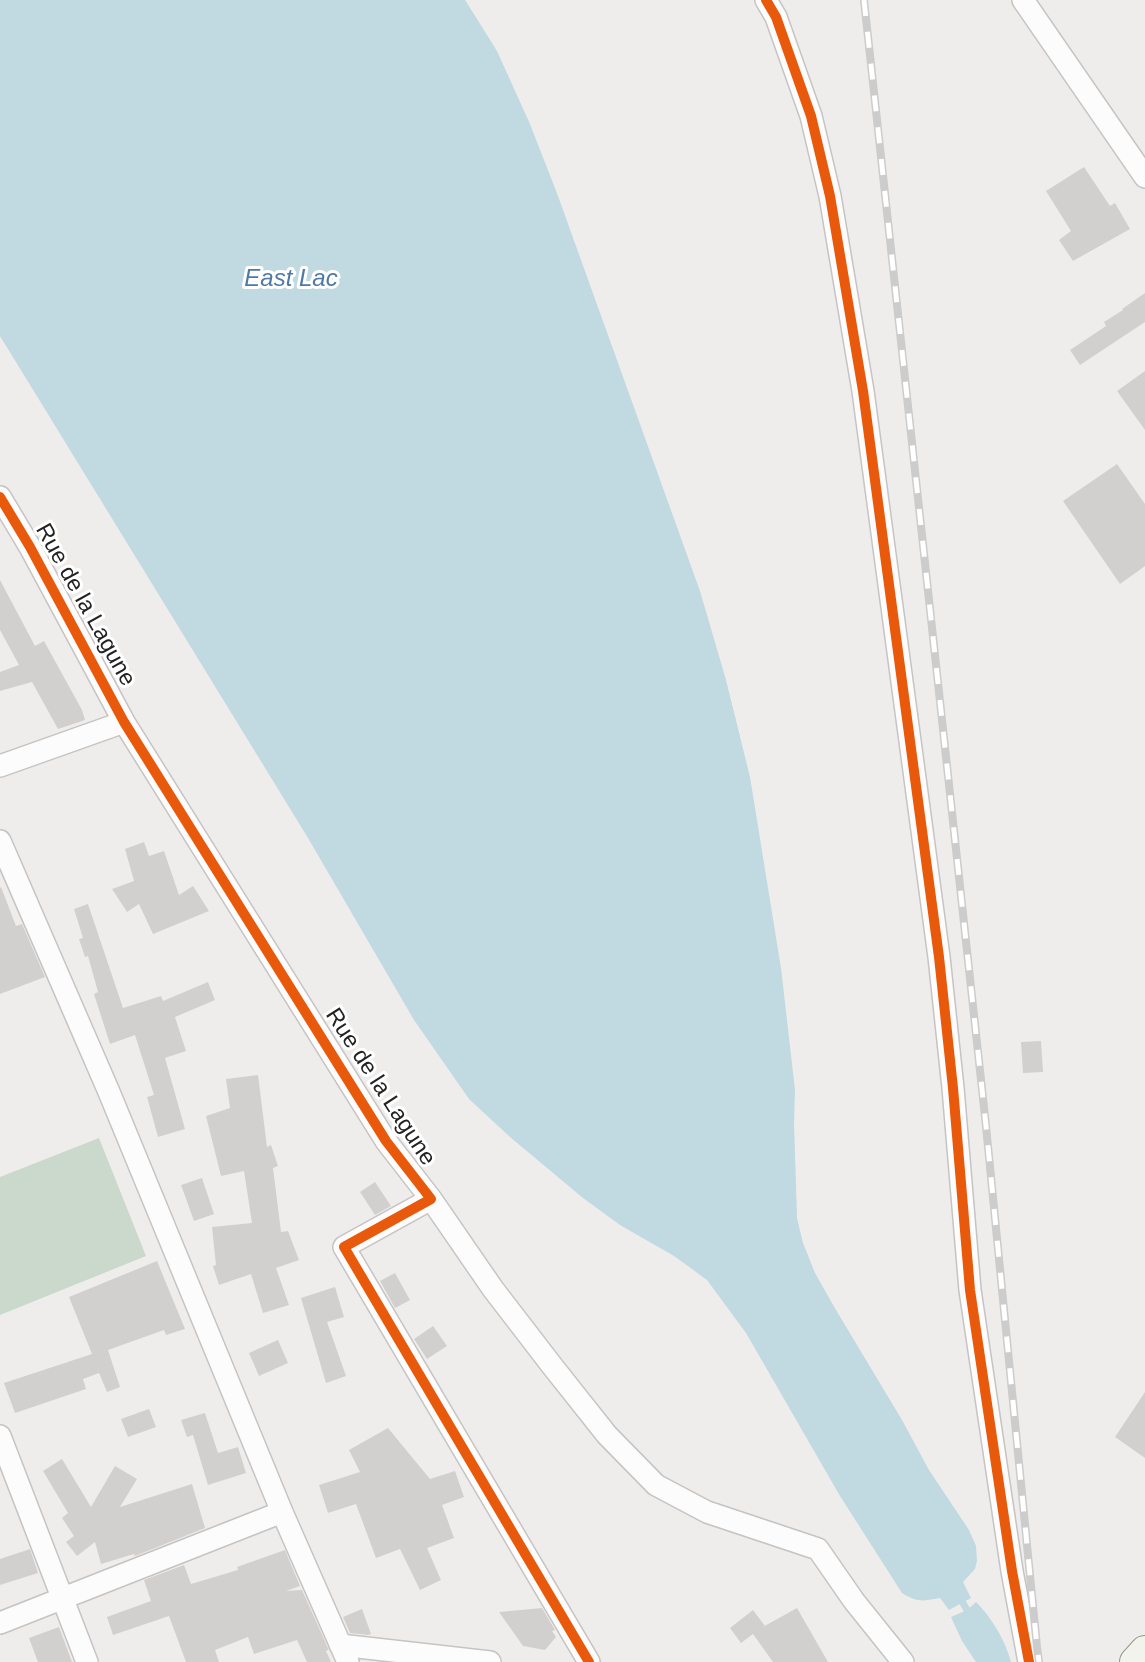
<!DOCTYPE html>
<html>
<head>
<meta charset="utf-8">
<style>
	body { margin:0 }
	canvas { display:block; background:#efedeb }
</style>
</head>
<body>
<canvas width="1145" height="1662"></canvas>
<script>
const context = document.querySelector('canvas').getContext('2d');
context.lineJoin = 'round';
function fill(path, color) { context.fillStyle = color; context.fill(path, 'evenodd'); }
function strokePath(path, color, width, dash) { context.strokeStyle = color; context.lineWidth = width; context.lineCap = dash ? 'butt' : 'round'; context.setLineDash(dash || []); context.stroke(path); }
function drawText(font, color, halo, rows, align = 'center') {
  context.font = font + ' Arial,sans-serif'; context.lineWidth = 6; context.setLineDash([]); context.textBaseline = 'middle'; context.strokeStyle = halo; context.fillStyle = color; for (const [text, x, y, turn = 0] of rows) {
    context.save(); context.translate(x, y); context.rotate((+turn || 0) * Math.PI / 180); context.textAlign = isNaN(turn) ? turn : align; if (halo) context.strokeText(text, 0, 0); context.fillText(text, 0, 0); context.restore();
  }
}
fill(new Path2D(`
	M 99,1138 L 146,1256 L 0,1315 L 0,1177 Z`), '#cad9cb');
fill(new Path2D(`
	M 0,0 L 465,0 L 467,3 L 497,51 L 530,124 L 558,196 L 700,591 L 726,680 L 750,777 L 781,968 L 795,1090 L 794,1122 L 797,1218 L 803,1243 L 815,1273 L 836,1310 L 902,1420 L 929,1470 L 969,1530 L 976,1546 L 977,1561 L 975,1569 L 963,1582 L 971,1598 L 949,1610 L 940,1598 C 922,1601 918,1603 902,1593 L 840,1496 L 746,1333 L 707,1280 L 674,1256 L 620,1225 L 583,1198 L 510,1137 L 469,1099 L 414,1020 L 308,838 L 0,336 Z
	M 976,1602 C 992,1618 1005,1640 1011,1662 L 976,1662 L 962,1641 L 951,1617 L 967,1610 Z`), '#c1d9e0');
strokePath(new Path2D(`
	M 963,1603 L 971,1617`), '#c1d9e0', 7);
fill(new Path2D(`
	M 1084,167 L 1110,206 L 1115,203 L 1130,229 L 1073,261 L 1059,240 L 1071,231 L 1046,191 Z
	M 1145,293 L 1145,322 L 1080,365 L 1070,350 L 1106,326 L 1104,322 L 1123,310 L 1122,309 Z
	M 1145,371 L 1145,430 L 1117,391 Z
	M 1117,464 L 1145,504 L 1145,566 L 1120,584 L 1063,501 Z
	M 0,580 L 35,646 L 44,641 L 82,710 L 85,720 L 58,729 L 32,682 L 0,691 L 0,672 L 19,665 L 0,630 Z
	M 144,842 L 149,856 L 164,851 L 179,895 L 193,886 L 209,911 L 153,934 L 139,904 L 127,912 L 112,889 L 134,881 L 125,849 Z
	M 1,887 L 16,926 L 22,924 L 45,977 L 0,994 L 0,888 Z
	M 88,904 L 123,1008 L 161,996 L 163,1001 L 208,982 L 215,1000 L 175,1017 L 186,1051 L 165,1058 L 185,1129 L 158,1137 L 147,1097 L 154,1095 L 135,1035 L 110,1044 L 94,994 L 98,992 L 88,956 L 85,957 L 79,939 L 83,938 L 74,909 Z
	M 1041,1041 L 1043,1072 L 1023,1073 L 1021,1042 Z
	M 258,1075 L 267,1147 L 271,1145 L 278,1166 L 273,1168 L 281,1232 L 288,1231 L 299,1260 L 276,1268 L 289,1305 L 263,1313 L 251,1274 L 219,1285 L 213,1266 L 216,1265 L 212,1227 L 252,1223 L 244,1171 L 221,1176 L 206,1116 L 230,1108 L 226,1079 Z
	M 202,1178 L 214,1214 L 194,1221 L 181,1185 Z
	M 375,1182 L 391,1206 L 375,1215 L 360,1192 Z
	M 157,1261 L 185,1329 L 166,1335 L 164,1330 L 108,1350 L 120,1387 L 107,1392 L 99,1373 L 83,1379 L 86,1389 L 15,1413 L 4,1383 L 92,1354 L 69,1297 Z
	M 395,1273 L 410,1300 L 395,1308 L 380,1281 Z
	M 335,1287 L 344,1317 L 327,1322 L 346,1376 L 326,1383 L 301,1298 Z
	M 433,1326 L 447,1346 L 427,1359 L 414,1339 Z
	M 278,1340 L 288,1363 L 259,1376 L 249,1353 Z
	M 1145,1392 L 1145,1458 L 1115,1437 Z
	M 149,1409 L 156,1427 L 128,1437 L 121,1419 Z
	M 205,1413 L 218,1453 L 238,1447 L 246,1473 L 208,1485 L 193,1435 L 187,1437 L 181,1420 Z
	M 388,1428 L 430,1479 L 455,1471 L 464,1497 L 442,1505 L 454,1538 L 427,1548 L 441,1580 L 420,1590 L 400,1549 L 376,1558 L 356,1504 L 328,1513 L 319,1485 L 360,1472 L 349,1450 Z
	M 62,1459 L 91,1507 L 115,1466 L 137,1479 L 120,1507 L 192,1484 L 205,1528 L 135,1556 L 134,1554 L 101,1564 L 95,1542 L 77,1556 L 66,1542 L 74,1536 L 62,1518 L 68,1513 L 43,1471 Z
	M 30,1549 L 38,1573 L 0,1585 L 0,1559 Z
	M 285,1550 L 300,1586 L 286,1591 L 302,1590 L 328,1648 L 328,1650 L 326,1651 L 331,1662 L 307,1662 L 297,1640 L 254,1654 L 248,1637 L 215,1650 L 219,1662 L 186,1662 L 169,1616 L 113,1635 L 107,1617 L 151,1601 L 144,1580 L 184,1565 L 191,1584 L 238,1570 L 237,1567 Z
	M 542,1608 L 555,1630 L 552,1631 L 556,1637 L 545,1650 L 523,1646 L 499,1612 Z
	M 797,1608 L 828,1662 L 773,1662 L 753,1634 L 741,1643 L 730,1628 L 753,1610 L 765,1626 L 761,1628 Z
	M 362,1609 L 371,1634 L 368,1635 L 350,1633 L 343,1617 Z
	M 59,1627 L 72,1662 L 38,1662 L 29,1638 Z`), '#d2d0ce');
const minor = new Path2D(`
	M 766,0 L 776,17 L 811,116 L 830,196 L 863,391 L 939,957 L 953,1088 L 970,1290 L 1012,1571 L 1029,1662
	M 1023,0 L 1145,177
	M 0,497 L 30,547 L 124,722 L 386,1141 L 431,1199 L 344,1247 L 589,1662
	M 0,766 L 124,722
	M 0,841 L 109,1092 L 282,1512 L 348,1662
	M 431,1199 L 493,1289 L 553,1367 L 607,1435 L 656,1485 L 707,1512 L 818,1549 L 854,1601 L 903,1662
	M 0,1436 L 87,1662
	M 0,1623 L 282,1512
	M 340,1645 L 490,1662`);
const secondary = new Path2D(`
	M 1135,1662 L 1145,1651`);
strokePath(minor, '#c5c4c3', 24);
strokePath(secondary, '#979883', 32);
strokePath(minor, '#fdfcfc', 21);
strokePath(secondary, '#f3f3ed', 30);
const rail = new Path2D(`
	M 864,0 L 986,1126 L 1037,1647 L 1039,1662`);
strokePath(rail, '#ccc', 8);
strokePath(rail, '#fff', 5, [16]);
strokePath(new Path2D(`
	M 766,0 L 776,17 L 811,116 L 830,196 L 863,391 L 939,957 L 953,1088 L 970,1290 L 1012,1571 L 1029,1662
	M 0,497 L 30,547 L 124,722 L 386,1141 L 431,1199 L 344,1247 L 589,1662`), '#e8590c', 10);
drawText('23px', '#222', '#fff', [
	["Rue de la Lagune",85,605,61],
	["Rue de la Lagune",380,1087,57]
]);
drawText('italic 24px', '#507aa4', '#fff', [
	["East Lac",291,279]
]);
</script>
</body>
</html>
